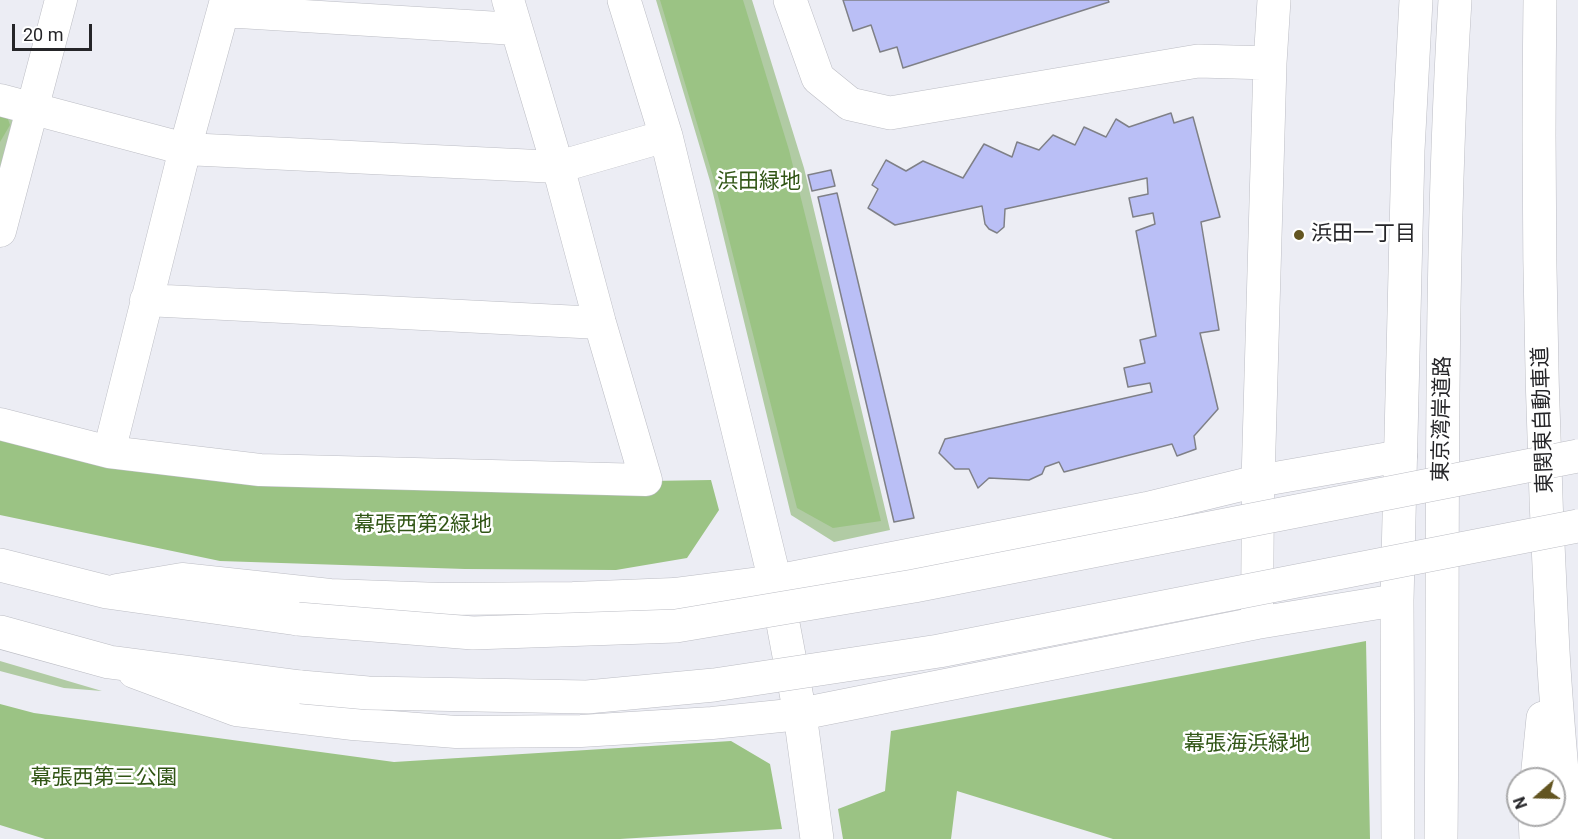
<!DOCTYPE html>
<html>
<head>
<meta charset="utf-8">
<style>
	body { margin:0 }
	#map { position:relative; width:1578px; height:839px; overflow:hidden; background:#ecedf4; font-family:Roboto,sans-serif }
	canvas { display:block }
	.north { position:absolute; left:1506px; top:767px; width:60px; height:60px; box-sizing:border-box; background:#fff; border:2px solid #a8a8a9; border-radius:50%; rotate:250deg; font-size:16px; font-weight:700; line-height:24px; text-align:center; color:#252528 }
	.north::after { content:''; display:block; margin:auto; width:21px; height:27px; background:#635521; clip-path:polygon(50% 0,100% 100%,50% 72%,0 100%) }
	.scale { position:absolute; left:12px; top:24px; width:80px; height:27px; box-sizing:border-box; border:3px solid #252528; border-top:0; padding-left:8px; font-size:18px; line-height:21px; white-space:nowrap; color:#252528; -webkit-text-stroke:4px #fff; paint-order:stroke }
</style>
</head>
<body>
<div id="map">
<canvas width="1578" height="839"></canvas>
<div class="north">N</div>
<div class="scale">20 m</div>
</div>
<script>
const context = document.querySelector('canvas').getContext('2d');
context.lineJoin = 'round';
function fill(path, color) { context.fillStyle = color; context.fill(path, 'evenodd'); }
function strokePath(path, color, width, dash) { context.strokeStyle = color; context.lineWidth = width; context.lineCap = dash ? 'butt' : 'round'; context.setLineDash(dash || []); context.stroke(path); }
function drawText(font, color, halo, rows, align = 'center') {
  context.font = font + ' Roboto,"Noto Sans JP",sans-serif'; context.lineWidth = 5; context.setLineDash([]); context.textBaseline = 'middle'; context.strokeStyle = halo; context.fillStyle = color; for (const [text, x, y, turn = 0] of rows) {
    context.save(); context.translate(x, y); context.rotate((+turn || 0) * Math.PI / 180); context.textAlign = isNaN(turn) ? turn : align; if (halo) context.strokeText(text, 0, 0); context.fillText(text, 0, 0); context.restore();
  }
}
fill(new Path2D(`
	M 656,0 L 752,0 L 804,168 L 890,530 L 834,542 L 791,515 L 710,181 Z
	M 0,110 L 21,115 L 0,202 Z
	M 0,661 L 102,691 L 64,688 L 0,671 Z`), '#b1cba4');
fill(new Path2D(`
	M 660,0 L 743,0 L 789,150 L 881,521 L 833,528 L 797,508 L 714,180 Z
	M 0,106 L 4,107 L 10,125 L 0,142 Z
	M 0,435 L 465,484 L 711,480 L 719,510 L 687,558 L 616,570 L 465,569 L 220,561 L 0,515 Z
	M 1366,641 L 1370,839 L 1113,839 L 957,791 L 951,839 L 843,839 L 838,809 L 885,791 L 891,731 Z
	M 0,704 L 34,713 L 394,762 L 731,741 L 770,764 L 782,829 L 620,839 L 45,839 L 0,825 Z`), '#9bc384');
const building = new Path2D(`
	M 843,0 L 1108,0 L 1109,2 L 903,68 L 897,47 L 880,52 L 871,25 L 853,31 Z
	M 1171,113 L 1174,123 L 1193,117 L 1220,217 L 1201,222 L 1219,330 L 1200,333 L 1218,409 L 1194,436 L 1196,449 L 1177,456 L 1172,444 L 1064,472 L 1059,462 L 1045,467 L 1042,474 L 1029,480 L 989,478 L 978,488 L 969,469 L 955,469 L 939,453 L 945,439 L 1152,392 L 1150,383 L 1128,387 L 1124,368 L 1145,363 L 1140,340 L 1156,336 L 1136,231 L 1155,224 L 1153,213 L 1133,217 L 1129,198 L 1148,194 L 1147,178 L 1005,209 L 1004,227 L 997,233 L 989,229 L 985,224 L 982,206 L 895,225 L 868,208 L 878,189 L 872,185 L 886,160 L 906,171 L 923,161 L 963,178 L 984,144 L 1012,157 L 1017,142 L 1039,150 L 1053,135 L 1075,145 L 1084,127 L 1106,137 L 1116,119 L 1129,127 Z
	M 831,170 L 835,186 L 812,191 L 808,175 Z
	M 837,193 L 914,518 L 894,522 L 818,197 Z`);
fill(building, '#babff6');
strokePath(building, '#7f8087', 1.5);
const street = new Path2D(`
	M 223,11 L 516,29
	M 0,100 L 185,149 L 558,167 L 666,136
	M 0,231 L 61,0
	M 146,300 L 600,323
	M 0,424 L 109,452 L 260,470 L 646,480 L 600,323 L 562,181 L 508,0
	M 109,452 L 185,149 L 226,0
	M 117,590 L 182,579 L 330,595 L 441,599 L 573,598 L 674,594 L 775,581 L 1147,508 L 1258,481 L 1401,456
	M 1257,615 L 1258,494
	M 134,672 L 236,710 L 353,724 L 456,732 L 581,731 L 712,723 L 800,714 L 1257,623 L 1397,600`);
const secondary = new Path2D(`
	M 624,0 L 666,136 L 775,581 L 800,714 L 817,839
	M 790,0 L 818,78 L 850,104 L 890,113 L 1198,61 L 1270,63
	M 1258,481 L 1270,63 L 1274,0
	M 0,565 L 107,592 L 298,619
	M 0,632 L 109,662 L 301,687`);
const highway = new Path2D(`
	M 1540,0 C 1537,210 1541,421 1552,631 C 1555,700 1562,770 1568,839
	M 1537,779 L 1543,718
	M 1535,815 L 1536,839
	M 1398,839 L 1397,600 L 1408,150 L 1416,0
	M 1441,839 C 1444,559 1438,279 1455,0`);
strokePath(street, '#bcbdc4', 33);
strokePath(secondary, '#bcbdc4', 34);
strokePath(highway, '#bcbdc4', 34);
strokePath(street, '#fff', 32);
strokePath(secondary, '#fff', 33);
strokePath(highway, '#fff', 33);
const secondaryBridge = new Path2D(`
	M 298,619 L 473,633 L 676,626 L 914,586 L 1578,456
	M 301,687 L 368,693 L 587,697 L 714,685 L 939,651 L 1578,526`);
strokePath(secondaryBridge, '#bcbdc4', 34, []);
strokePath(secondaryBridge, '#fff', 33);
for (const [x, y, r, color] of [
	[1299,235,6,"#635521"]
]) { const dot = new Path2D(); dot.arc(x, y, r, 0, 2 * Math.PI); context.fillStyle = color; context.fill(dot); strokePath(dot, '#fff', 2); }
drawText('21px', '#305515', '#fff', [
	["浜田緑地",759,183],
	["幕張西第2緑地",423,526],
	["幕張海浜緑地",1247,745],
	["幕張西第三公園",104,779]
]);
drawText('21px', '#252528', '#fff', [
	["浜田一丁目",1311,235]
], 'left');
drawText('21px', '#252528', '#fff', [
	["東京湾岸道路",1443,419,-89],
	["東関東自動車道",1544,420,-92]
]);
</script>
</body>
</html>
